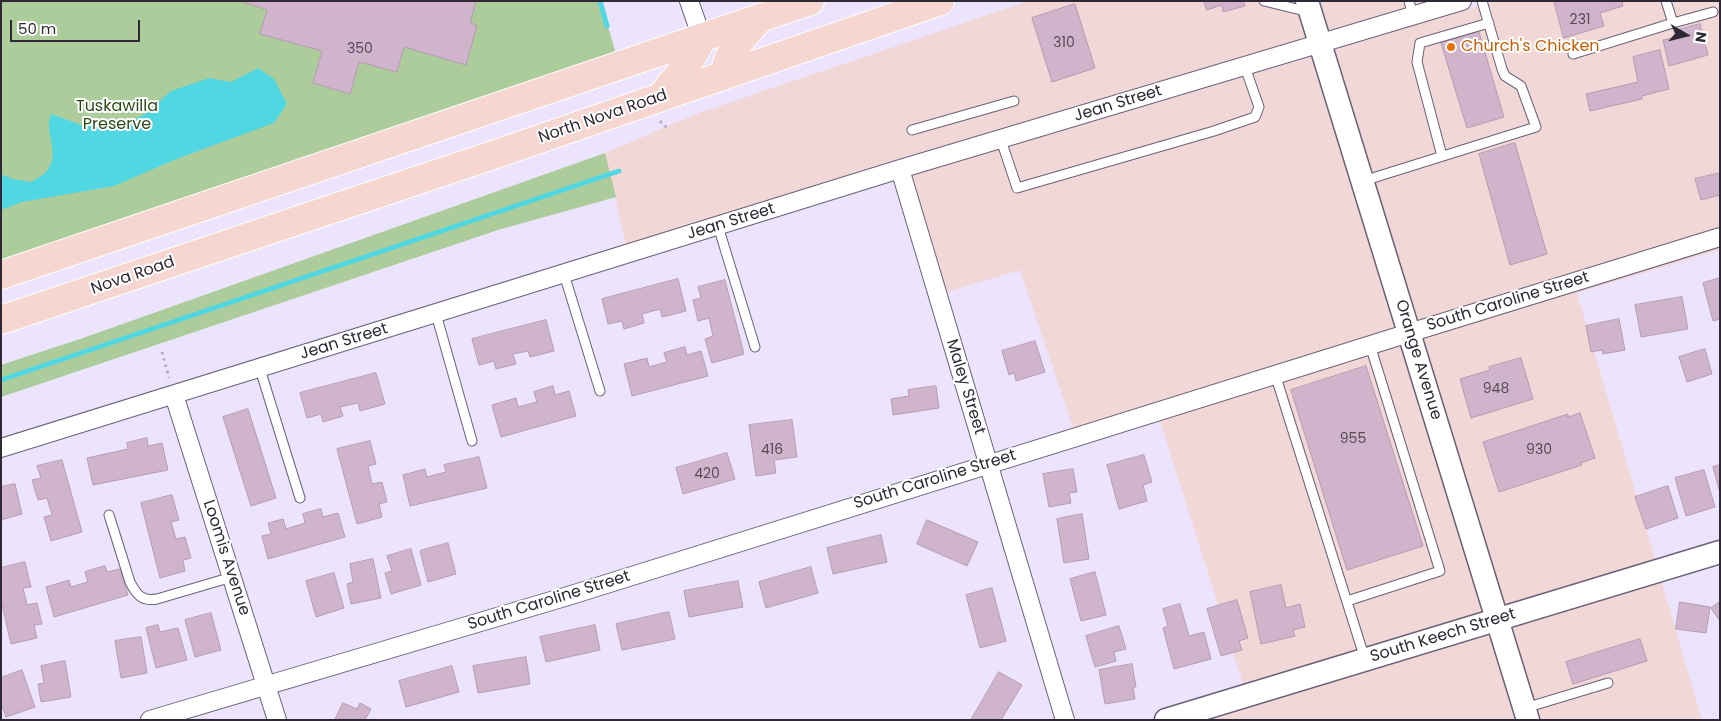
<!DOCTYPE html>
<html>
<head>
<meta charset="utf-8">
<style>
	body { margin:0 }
	#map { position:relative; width:1721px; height:721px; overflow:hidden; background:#ece3fc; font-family:Poppins,sans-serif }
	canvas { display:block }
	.frame { position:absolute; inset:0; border:2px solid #2e2935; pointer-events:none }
	.north { position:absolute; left:1661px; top:10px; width:50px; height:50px; -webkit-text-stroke:4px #fff; paint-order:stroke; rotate:98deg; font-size:14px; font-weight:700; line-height:20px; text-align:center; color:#2e2935 }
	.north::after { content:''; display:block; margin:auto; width:18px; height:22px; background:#2e2935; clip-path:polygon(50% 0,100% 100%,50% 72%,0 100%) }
	.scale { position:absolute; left:10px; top:20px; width:130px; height:22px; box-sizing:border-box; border:2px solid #2e2935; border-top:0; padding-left:6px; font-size:15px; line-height:18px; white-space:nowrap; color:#2e2935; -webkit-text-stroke:4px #fff; paint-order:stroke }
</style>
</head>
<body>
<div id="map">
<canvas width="1721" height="721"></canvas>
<div class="frame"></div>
<div class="north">N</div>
<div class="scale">50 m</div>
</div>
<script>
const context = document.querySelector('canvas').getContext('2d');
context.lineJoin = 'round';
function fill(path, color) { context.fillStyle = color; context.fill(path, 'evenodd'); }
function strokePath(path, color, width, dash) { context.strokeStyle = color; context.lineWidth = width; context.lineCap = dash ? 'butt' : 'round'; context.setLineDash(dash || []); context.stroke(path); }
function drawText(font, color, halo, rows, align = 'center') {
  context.font = font + ' Poppins,sans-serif'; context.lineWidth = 4; context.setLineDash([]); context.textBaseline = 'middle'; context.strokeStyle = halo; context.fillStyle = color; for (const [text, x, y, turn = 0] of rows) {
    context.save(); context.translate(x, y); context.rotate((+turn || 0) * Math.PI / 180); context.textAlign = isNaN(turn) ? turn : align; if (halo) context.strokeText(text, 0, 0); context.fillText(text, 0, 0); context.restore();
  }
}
fill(new Path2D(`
	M 1029,1 L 1297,1 L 1309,38 L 888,162 L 626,245 L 605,153 L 699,113 Z
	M 1318,1 L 1431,1 L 1327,33 Z
	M 1493,1 L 1720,1 L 1720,228 L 1416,321 L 1333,50 Z
	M 1314,56 L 1397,327 L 1073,428 L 1020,270 L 947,292 L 912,175 Z
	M 1720,247 L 1720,250 L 1577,293 L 1656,562 L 1504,607 L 1422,338 Z
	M 1403,344 L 1485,613 L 1244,687 L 1160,421 L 1146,424 Z
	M 1661,580 L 1702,720 L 1539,720 L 1509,625 Z
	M 1491,631 L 1518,720 L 1197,720 Z`), '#f2d7d7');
fill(new Path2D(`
	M 1,1 L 600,1 L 620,66 L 1,276 Z
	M 605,153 L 616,197 L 498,230 L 1,397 L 1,365 L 83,338 Z`), '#accc9b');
fill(new Path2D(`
	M 258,68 L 274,79 L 287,104 L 274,123 L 179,158 L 114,186 L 22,202 L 1,210 L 1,174 L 13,179 L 31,182 C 36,179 42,176 45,173 C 63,154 43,135 51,114 L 81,125 L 123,125 L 145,114 L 171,91 L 209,78 L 231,82 Z`), '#51d7e2');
strokePath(new Path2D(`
	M 600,1 L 607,26
	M 1,380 L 619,171`), '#51d7e2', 5);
const building = new Path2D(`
	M 240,1 L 476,1 L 470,23 L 477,25 L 466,65 L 404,47 L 397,72 L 359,62 L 350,94 L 313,83 L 322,51 L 260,34 L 267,10 Z
	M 1204,1 L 1243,1 L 1245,6 L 1223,12 L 1222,5 L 1207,10 Z
	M 1554,1 L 1622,1 L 1623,6 L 1600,13 L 1604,26 L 1564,38 Z
	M 1075,4 L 1095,68 L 1052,82 L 1032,18 Z
	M 1700,24 L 1708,55 L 1669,66 L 1663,40 L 1676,37 L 1674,31 Z
	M 1479,32 L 1504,117 L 1467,128 L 1441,43 Z
	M 1660,50 L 1669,89 L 1642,96 L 1642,99 L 1590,111 L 1586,94 L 1638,82 L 1633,57 Z
	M 1515,143 L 1547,254 L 1510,265 L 1479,154 Z
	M 1720,173 L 1720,195 L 1701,200 L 1695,179 Z
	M 1720,278 L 1720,319 L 1713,321 L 1703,283 Z
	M 678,279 L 686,311 L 662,317 L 660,309 L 642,314 L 644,323 L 624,329 L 622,321 L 608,324 L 602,299 Z
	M 725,280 L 744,354 L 712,363 L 705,339 L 713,336 L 709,318 L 698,321 L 693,300 L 701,298 L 698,287 Z
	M 1682,297 L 1688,329 L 1641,337 L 1635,305 Z
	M 1619,319 L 1625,350 L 1603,354 L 1602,350 L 1591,352 L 1586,326 Z
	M 546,320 L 554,351 L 530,357 L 528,351 L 513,354 L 516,364 L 496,369 L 494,361 L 479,365 L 472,339 Z
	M 1035,341 L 1045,372 L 1016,381 L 1014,373 L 1009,375 L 1002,351 Z
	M 685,347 L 687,355 L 701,351 L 708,376 L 632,396 L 624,364 L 647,358 L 649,367 L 667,362 L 664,353 Z
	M 1705,349 L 1712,374 L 1687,382 L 1679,357 Z
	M 1521,358 L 1533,399 L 1471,418 L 1460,379 L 1490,370 L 1489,367 Z
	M 1366,366 L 1423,546 L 1347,570 L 1291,390 Z
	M 376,373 L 385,404 L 360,411 L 358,403 L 340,407 L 343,416 L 323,422 L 321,414 L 307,418 L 300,393 Z
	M 553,386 L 555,395 L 569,391 L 576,416 L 501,437 L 492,405 L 516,398 L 518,407 L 537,402 L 534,392 Z
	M 936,386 L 939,408 L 893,415 L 891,399 L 909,396 L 908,390 Z
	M 248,409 L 276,498 L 251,506 L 223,417 Z
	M 1580,413 L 1595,458 L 1581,463 L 1582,465 L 1499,492 L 1483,442 L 1568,414 L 1568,417 Z
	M 792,420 L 797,457 L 774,460 L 776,473 L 756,476 L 749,425 Z
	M 147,438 L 148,446 L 162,443 L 168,470 L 93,485 L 87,458 L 128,449 L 127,443 Z
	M 370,441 L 376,464 L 368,466 L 372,484 L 382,482 L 387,502 L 379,504 L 382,517 L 357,524 L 337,449 Z
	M 727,453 L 735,479 L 683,494 L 676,468 Z
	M 1144,455 L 1152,482 L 1143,485 L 1147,501 L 1119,509 L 1107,465 Z
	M 479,457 L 487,488 L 410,506 L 403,475 L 425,469 L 427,477 L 446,472 L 444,465 Z
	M 62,460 L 82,532 L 51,541 L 44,517 L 52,515 L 47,498 L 38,500 L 32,480 L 41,478 L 37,466 Z
	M 1720,465 L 1720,493 L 1713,467 Z
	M 1073,469 L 1077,492 L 1069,493 L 1071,503 L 1049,507 L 1043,474 Z
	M 1704,470 L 1715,507 L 1686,516 L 1675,478 Z
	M 15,484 L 22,514 L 1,520 L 1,487 Z
	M 1668,486 L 1678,518 L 1646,529 L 1635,497 Z
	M 172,495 L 179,520 L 171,522 L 176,539 L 185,537 L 191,558 L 183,560 L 185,571 L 160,578 L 141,503 Z
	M 321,509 L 323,517 L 338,513 L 345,537 L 268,559 L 262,536 L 271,534 L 268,523 L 283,519 L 286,529 L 305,523 L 303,514 Z
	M 1082,514 L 1089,559 L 1064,563 L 1057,519 Z
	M 927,520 L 978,542 L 967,566 L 917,544 Z
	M 881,535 L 887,562 L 833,574 L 827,548 Z
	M 448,543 L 456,574 L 428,582 L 420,551 Z
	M 411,549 L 421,585 L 391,594 L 385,573 L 392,571 L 387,556 Z
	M 373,559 L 381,598 L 351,604 L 347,584 L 353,582 L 350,564 Z
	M 25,562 L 31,587 L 23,588 L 27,605 L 37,603 L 42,624 L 34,625 L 37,638 L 11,644 L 1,600 L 1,568 Z
	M 105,566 L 107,572 L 120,569 L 128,595 L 54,617 L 46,587 L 69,580 L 71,587 L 88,582 L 85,572 Z
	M 811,567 L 818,593 L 766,608 L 759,582 Z
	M 1095,572 L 1106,615 L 1081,621 L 1070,579 Z
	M 334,573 L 344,608 L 316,617 L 306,581 Z
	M 738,581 L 743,607 L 689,617 L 684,591 Z
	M 1281,585 L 1286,608 L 1300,604 L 1305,627 L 1293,630 L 1295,636 L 1261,644 L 1250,592 Z
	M 992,588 L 1006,641 L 980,648 L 966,595 Z
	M 1237,600 L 1248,638 L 1239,641 L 1242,650 L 1221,656 L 1207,609 Z
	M 1680,602 L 1710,607 L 1706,633 L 1676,629 Z
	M 1720,602 L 1720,621 L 1711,608 Z
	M 1180,604 L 1189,636 L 1204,632 L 1211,659 L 1174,669 L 1163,628 L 1168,626 L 1163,609 Z
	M 669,612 L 675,639 L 622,650 L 616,624 Z
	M 211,613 L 221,650 L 195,657 L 185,620 Z
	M 158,625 L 160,632 L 178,628 L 187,660 L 156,668 L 146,628 Z
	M 595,625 L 600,650 L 546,662 L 540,637 Z
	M 1119,626 L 1126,649 L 1114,652 L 1116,661 L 1095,667 L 1086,636 Z
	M 141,637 L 147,673 L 121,678 L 115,641 Z
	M 1640,639 L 1647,661 L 1573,684 L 1566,662 Z
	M 526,657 L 530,684 L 478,693 L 473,666 Z
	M 65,661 L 71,697 L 41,702 L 38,684 L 44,683 L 41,666 Z
	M 1132,664 L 1136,687 L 1133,687 L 1135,699 L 1105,704 L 1099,670 Z
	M 452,666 L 459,692 L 406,707 L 399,681 Z
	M 22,670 L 35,707 L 6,717 L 1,703 L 1,678 Z
	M 999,672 L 1022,685 L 1001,720 L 971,720 Z
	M 343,703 L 357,709 L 360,703 L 371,709 L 365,720 L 335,720 Z`);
fill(building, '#cfb4cb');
strokePath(building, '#b69cb2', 1);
const service = new Path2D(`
	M 1264,1 L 1309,12
	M 1409,1 L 1413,16
	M 1673,23 L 1713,12
	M 1573,54 L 1673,23 L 1666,1
	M 912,130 L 1014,101
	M 1001,140 L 1017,188 L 1214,131 L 1255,117 L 1259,107 L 1245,67
	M 1442,156 L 1417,62 L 1420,43 L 1489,23
	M 1363,181 L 1536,127 L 1521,86 L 1505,76 L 1502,69 L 1482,1
	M 718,226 L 755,347
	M 564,274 L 600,391
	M 436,314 L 472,441
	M 260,369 L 300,498
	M 1275,374 L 1365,659
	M 109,515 L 130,582 C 136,594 142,602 157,599 L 232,577
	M 1347,601 L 1440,571 L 1370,345
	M 1525,708 L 1608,683`);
const minor = new Path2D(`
	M 689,1 L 702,38
	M 900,169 L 1065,720
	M 174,395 L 277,720
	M 1,448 L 900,169 L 1462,1
	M 150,720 L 568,596 L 1409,333 L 1720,237`);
const tertiary = new Path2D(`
	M 1307,1 L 1528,720
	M 1166,720 L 1720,552`);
const primary = new Path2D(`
	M 724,76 C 727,51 744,37 760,18
	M 660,97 C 676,78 692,61 702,38
	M 1,275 L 810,1
	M 1,320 L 496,154 L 940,1`);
strokePath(service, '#6a607a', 11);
strokePath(minor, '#6a607a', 20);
strokePath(tertiary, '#6a607a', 25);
strokePath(primary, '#fff', 30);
strokePath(new Path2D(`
	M 660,121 L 668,129
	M 162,352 L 169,378`), '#b2aabf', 3, [2.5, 4]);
strokePath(service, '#fff', 9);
strokePath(minor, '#fff', 18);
strokePath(tertiary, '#fff', 22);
strokePath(primary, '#f6d6d1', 28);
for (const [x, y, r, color] of [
	[1451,47,5,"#e8710a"]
]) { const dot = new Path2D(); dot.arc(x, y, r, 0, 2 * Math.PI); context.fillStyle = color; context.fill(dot); strokePath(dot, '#fff', 2); }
drawText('14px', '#564c5a', null, [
	["231",1580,20],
	["310",1064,43],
	["350",360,49],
	["948",1496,389],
	["955",1353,439],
	["416",772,450],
	["930",1539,450],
	["420",707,474]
]);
drawText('16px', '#c56008', '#fff', [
	["Church's Chicken",1461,47]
], 'left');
drawText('16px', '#2e2935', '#fff', [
	["Jean Street",1118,104,-17],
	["North Nova Road",603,117,-19],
	["Jean Street",731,222,-17],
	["Nova Road",133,276,-19],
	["South Caroline Street",1508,302,-17],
	["Jean Street",344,342,-17],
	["Orange Avenue",1418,360,73],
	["Maley Street",965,387,73],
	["South Caroline Street",935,480,-17],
	["Loomis Avenue",226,558,72],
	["South Caroline Street",549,601,-17],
	["South Keech Street",1443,636,-17]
]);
drawText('16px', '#2b4b17', '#fff', [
	["Tuskawilla",117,107],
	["Preserve",117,125]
]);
</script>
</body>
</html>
